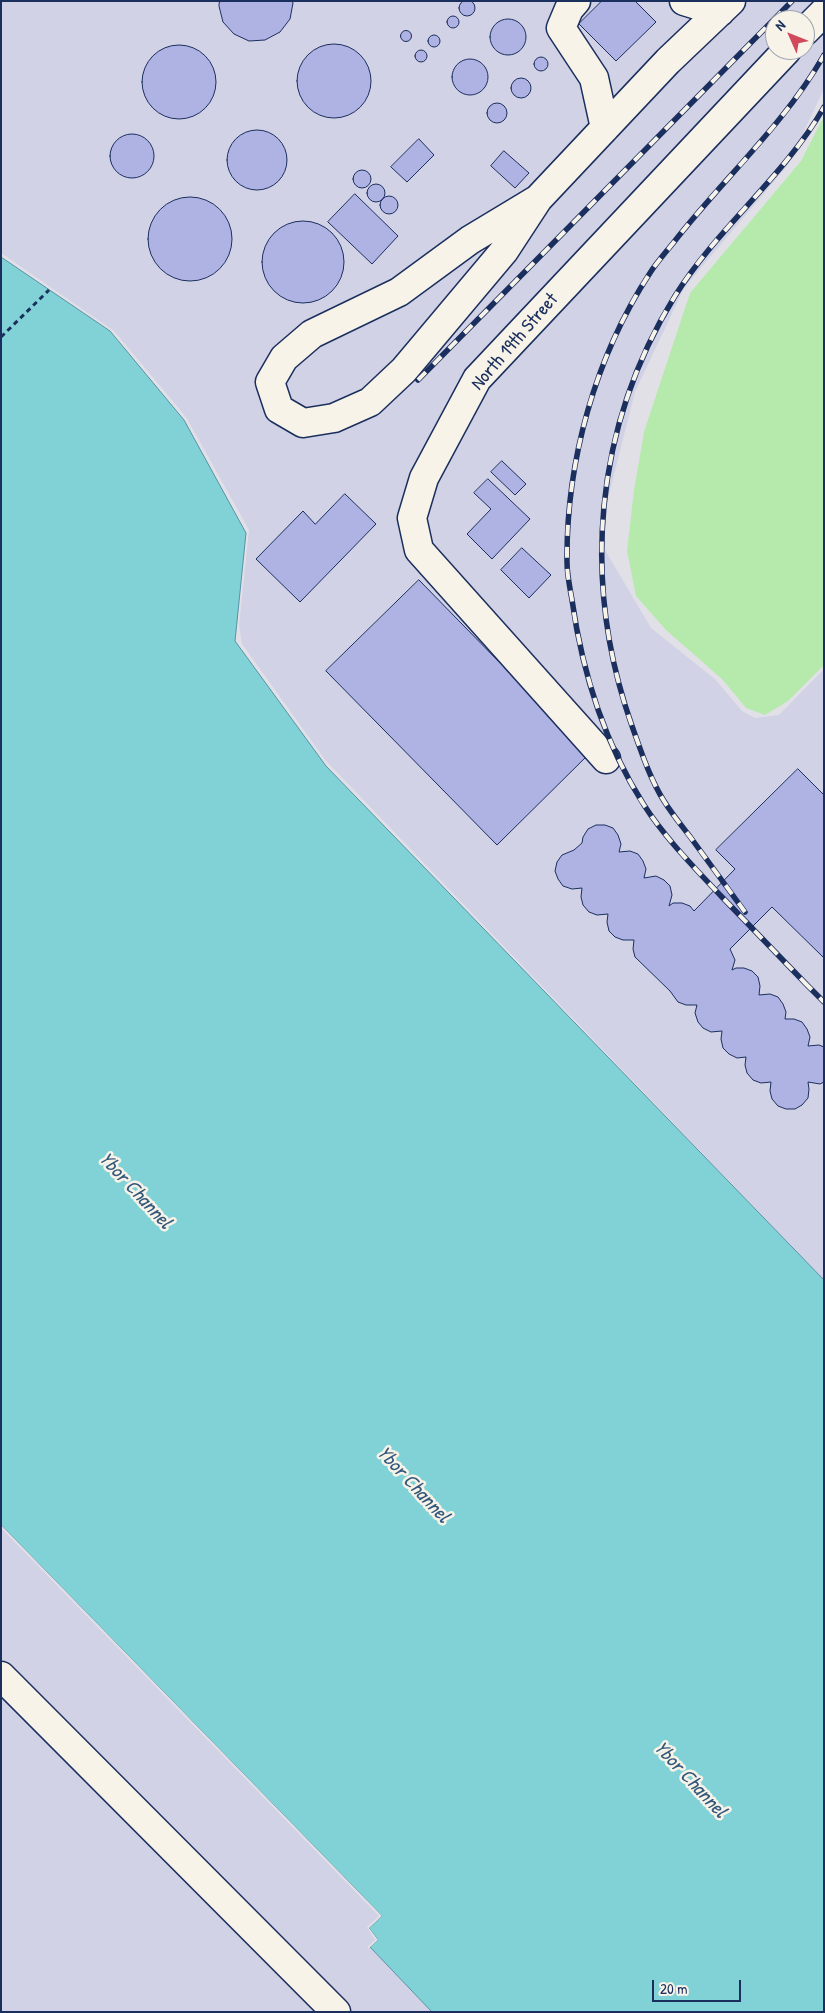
<!DOCTYPE html>
<html>
<head>
<meta charset="utf-8">
<style>
	body { margin:0 }
	#map { position:relative; width:825px; height:2013px; overflow:hidden; background:#e1e0e7; font-family:"Patrick Hand",sans-serif }
	canvas { display:block }
	.frame { position:absolute; inset:0; border:2px solid #1b2f5e; pointer-events:none }
	.north { position:absolute; left:765px; top:10px; width:50px; height:50px; box-sizing:border-box; background:#f7f3e8; border:1px solid #9fa5b1; border-radius:50%; rotate:314deg; font-size:14px; font-weight:700; line-height:20px; text-align:center; color:#1b2f5e }
	.north::after { content:''; display:block; margin:auto; width:18px; height:22px; background:#d1495b; clip-path:polygon(50% 0,100% 100%,50% 72%,0 100%) }
	.scale { position:absolute; left:652px; top:1980px; width:89px; height:22px; box-sizing:border-box; border:2px solid #1b2f5e; border-top:0; padding-left:6px; font-size:15px; line-height:18px; white-space:nowrap; color:#1b2f5e; -webkit-text-stroke:4px #f7f3e8; paint-order:stroke }
</style>
</head>
<body>
<div id="map">
<canvas width="825" height="2013"></canvas>
<div class="frame"></div>
<div class="north">N</div>
<div class="scale">20 m</div>
</div>
<script>
const context = document.querySelector('canvas').getContext('2d');
context.lineJoin = 'round';
function fill(path, color) { context.fillStyle = color; context.fill(path, 'evenodd'); }
function strokePath(path, color, width, dash) { context.strokeStyle = color; context.lineWidth = width; context.lineCap = dash ? 'butt' : 'round'; context.setLineDash(dash || []); context.stroke(path); }
function drawText(font, color, halo, rows, align = 'center') {
  context.font = font + ' "Patrick Hand",sans-serif'; context.lineWidth = 5; context.setLineDash([]); context.textBaseline = 'middle'; context.strokeStyle = halo; context.fillStyle = color; for (const [text, x, y, turn = 0] of rows) {
    context.save(); context.translate(x, y); context.rotate((+turn || 0) * Math.PI / 180); context.textAlign = isNaN(turn) ? turn : align; if (halo) context.strokeText(text, 0, 0); context.fillText(text, 0, 0); context.restore();
  }
}
fill(new Path2D(`
	M 1,1 L 824,1 L 824,89 L 788,165 L 684,288 L 635,392 L 598,538 L 651,628 L 715,679 L 742,711 L 755,718 L 779,715 L 824,669 L 824,1280 L 326,761 L 242,644 L 239,625 L 249,530 L 186,417 L 114,331 L 1,253 ZM 775,20 L 805,20 L 805,50 L 775,50 Z
	M 1,1525 L 382,1916 L 378,1940 L 371,1947 L 432,2012 L 1,2012 Z`), '#d2d2e6');
fill(new Path2D(`
	M 824,116 L 824,665 L 788,701 L 765,715 L 746,708 L 722,679 L 666,630 L 636,596 L 627,551 L 634,490 L 644,432 L 690,293 L 801,161 Z`), '#b6eaac');
const water = new Path2D(`
	M 1,257 L 110,331 L 184,420 L 246,533 L 235,641 L 326,766 L 824,1280 L 824,2012 L 432,2012 L 370,1947 L 378,1940 L 369,1928 L 382,1916 L 1,1525 Z`);
fill(water, '#81d2d7');
strokePath(water, '#5891a7', 1);
fill(new Path2D(`
	M 1,1525 L 382,1916 L 369,1928 L 378,1940 L 368,1949 L 368,1946 L 375,1940 L 367,1927 L 379,1916 L 1,1528 Z`), '#e1e0e7');
const building = new Path2D(`
	M459 8a8 8 0 1 1 16 0a8 8 0 1 1-16 0Z
	M 220,1 L 292,1 L 293,3 L 290,19 L 280,32 L 265,40 L 249,41 L 234,34 L 223,22 L 219,6 Z
	M 602,1 L 635,1 L 656,22 L 616,61 L 579,24 Z
	M447 22a6 6 0 1 1 12 0a6 6 0 1 1-12 0Z
	M490 37a18 18 0 1 1 36 0a18 18 0 1 1-36 0Z
	M400.5 36a5.5 5.5 0 1 1 11 0a5.5 5.5 0 1 1-11 0Z
	M428 41a6 6 0 1 1 12 0a6 6 0 1 1-12 0Z
	M297 81a37 37 0 1 1 74 0a37 37 0 1 1-74 0Z
	M142 82a37 37 0 1 1 74 0a37 37 0 1 1-74 0Z
	M415 56a6 6 0 1 1 12 0a6 6 0 1 1-12 0Z
	M534 64a7 7 0 1 1 14 0a7 7 0 1 1-14 0Z
	M452 77a18 18 0 1 1 36 0a18 18 0 1 1-36 0Z
	M511 88a10 10 0 1 1 20 0a10 10 0 1 1-20 0Z
	M487 113a10 10 0 1 1 20 0a10 10 0 1 1-20 0Z
	M227 160a30 30 0 1 1 60 0a30 30 0 1 1-60 0Z
	M110 156a22 22 0 1 1 44 0a22 22 0 1 1-44 0Z
	M 419,139 L 434,155 L 407,182 L 391,167 Z
	M 504,151 L 529,173 L 515,188 L 491,166 Z
	M353 179a9 9 0 1 1 18 0a9 9 0 1 1-18 0Z
	M367 193a9 9 0 1 1 18 0a9 9 0 1 1-18 0Z
	M 355,194 L 398,236 L 372,264 L 328,222 Z
	M380 205a9 9 0 1 1 18 0a9 9 0 1 1-18 0Z
	M148 239a42 42 0 1 1 84 0a42 42 0 1 1-84 0Z
	M262 262a41 41 0 1 1 82 0a41 41 0 1 1-82 0Z
	M 502,461 L 526,484 L 515,495 L 491,472 Z
	M 488,479 L 530,519 L 492,559 L 467,534 L 491,509 L 474,493 Z
	M 345,494 L 376,524 L 300,602 L 256,559 L 303,511 L 315,524 Z
	M 522,548 L 551,575 L 529,598 L 501,570 Z
	M 419,580 L 589,754 L 497,845 L 326,671 Z
	M 798,769 L 824,795 L 824,958 L 772,907 L 730,949 L 735,960 L 732,970 L 736,968 L 744,968 L 752,971 L 758,977 L 760,986 L 759,995 L 770,994 L 778,997 L 783,1004 L 786,1012 L 785,1019 L 794,1019 L 802,1022 L 807,1029 L 810,1037 L 808,1046 L 819,1045 L 824,1047 L 824,1082 L 820,1084 L 808,1082 L 809,1089 L 808,1098 L 802,1105 L 795,1109 L 786,1109 L 778,1106 L 772,1099 L 770,1091 L 771,1082 L 761,1083 L 753,1080 L 747,1073 L 745,1065 L 746,1057 L 737,1058 L 729,1054 L 723,1048 L 721,1039 L 722,1031 L 711,1032 L 703,1028 L 698,1022 L 695,1013 L 697,1005 L 686,1005 L 678,1002 L 670,991 L 635,957 L 633,949 L 634,940 L 623,940 L 615,937 L 609,931 L 607,922 L 608,914 L 597,915 L 589,912 L 583,905 L 581,897 L 582,888 L 572,889 L 563,886 L 558,879 L 555,871 L 557,862 L 562,855 L 574,850 L 582,843 L 583,837 L 588,829 L 596,825 L 605,825 L 613,828 L 618,835 L 621,844 L 619,852 L 630,851 L 638,854 L 643,861 L 646,869 L 644,878 L 656,876 L 664,880 L 670,886 L 672,895 L 669,906 L 673,903 L 682,903 L 690,906 L 694,911 L 735,869 L 716,850 Z`);
fill(building, '#afb3e4');
strokePath(building, '#1b2f5e', 1);
const minor = new Path2D(`
	M 576,1 L 569,9 L 561,28 L 594,78 L 605,128
	M 684,1 L 720,12
	M 805,31 L 824,12
	M 538,199 L 470,240 L 399,292 L 312,334 L 284,358 L 270,382 L 279,409 L 303,423 L 334,418 L 370,402 L 404,370 L 504,251 L 538,199 L 668,61 L 731,1
	M 606,759 L 419,550 L 412,518 L 424,478 L 477,379 L 787,50
	M 1,1676 L 336,2012`);
strokePath(minor, '#1b2f5e', 31);
strokePath(new Path2D(`
	M 1,337 L 49,290`), '#1b2f5e', 3, [5, 4]);
strokePath(minor, '#f7f3e8', 28);
const rail = new Path2D(`
	M 418,380 L 792,1
	M 745,912 C 727,887 709,863 691,838 C 682,826 672,814 664,801 C 650,779 641,751 632,726 C 581,582 594,427 675,296 C 717,228 785,176 824,107
	M 804,982 L 824,1002
	M 808,986 C 779,956 750,926 721,896 C 694,867 665,838 644,805 C 605,744 582,671 572,600 C 570,588 567,575 567,562 C 566,462 595,357 650,273 C 657,262 666,252 674,242 C 723,179 784,125 824,55`);
strokePath(rail, '#1b2f5e', 5.5);
strokePath(rail, '#f7f3e8', 4, [11]);
drawText('19px', '#1b2f5e', '#f7f3e8', [
	["North 19th Street",515,342,-49]
]);
drawText('italic 20px', '#34587c', '#f7f3e8', [
	["Ybor Channel",135,1191,47],
	["Ybor Channel",413,1485,47],
	["Ybor Channel",690,1780,47]
]);
</script>
</body>
</html>
